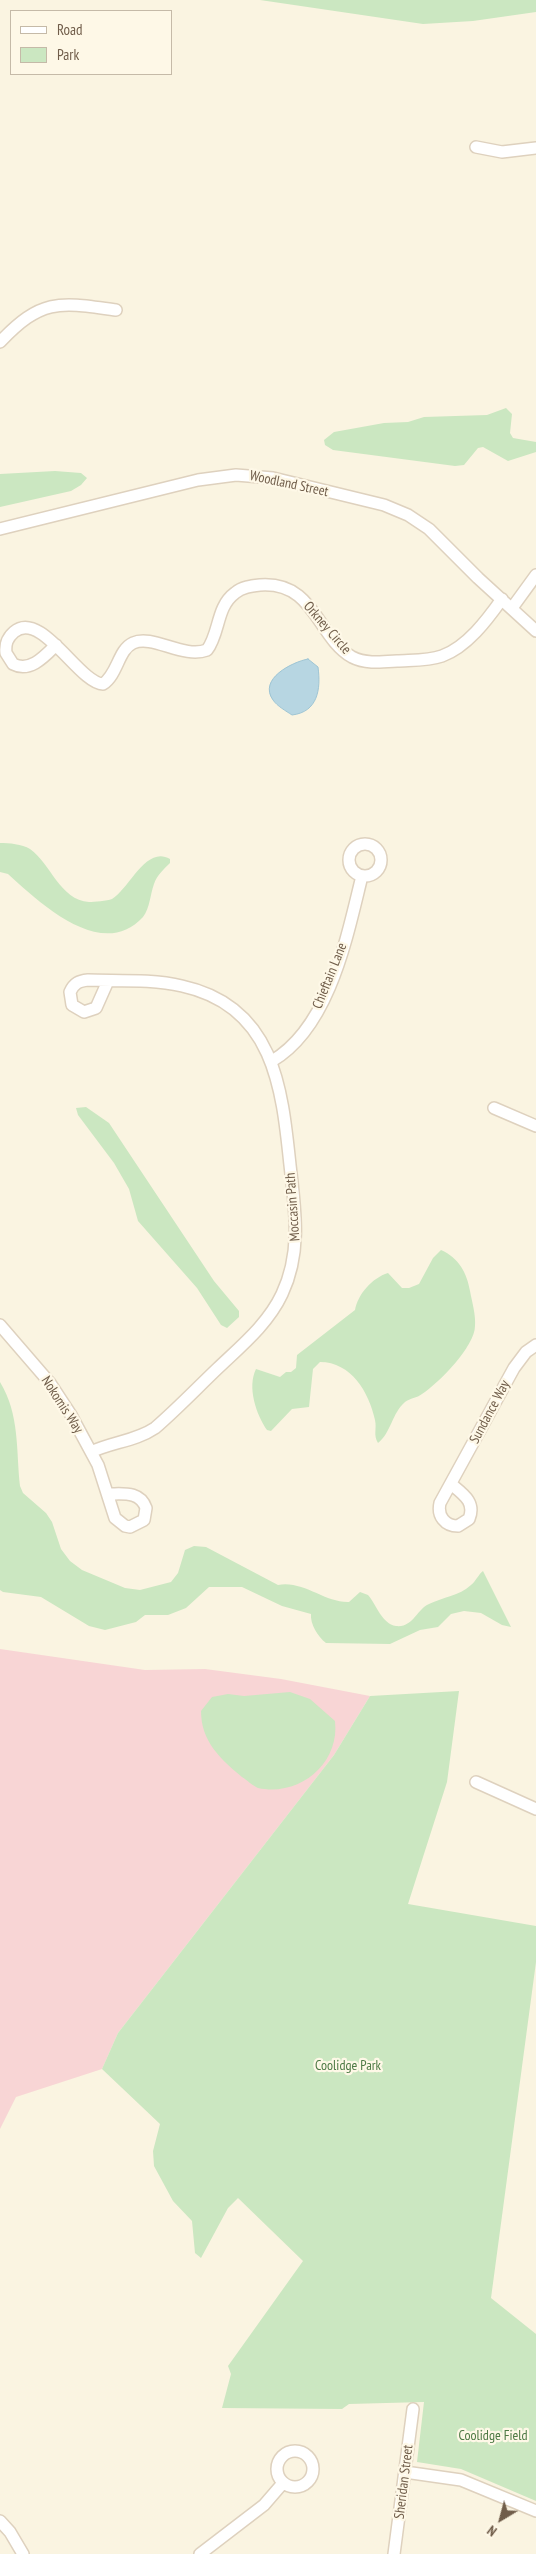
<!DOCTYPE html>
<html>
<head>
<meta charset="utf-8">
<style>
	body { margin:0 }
	#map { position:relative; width:536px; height:2554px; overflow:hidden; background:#faf4e1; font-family:"PT Sans Narrow",sans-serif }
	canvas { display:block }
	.legend { position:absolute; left:10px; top:10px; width:162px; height:65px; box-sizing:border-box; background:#fef8e7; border:1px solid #c5baa8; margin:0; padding:6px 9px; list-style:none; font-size:15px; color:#705d4a }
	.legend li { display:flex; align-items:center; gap:10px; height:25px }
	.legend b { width:25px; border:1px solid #c5baa8 }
	.north { position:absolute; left:476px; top:2494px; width:50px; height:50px; -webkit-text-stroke:4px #fef8e7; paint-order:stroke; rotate:217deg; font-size:14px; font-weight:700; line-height:20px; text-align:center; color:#705d4a }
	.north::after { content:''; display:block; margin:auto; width:18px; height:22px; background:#705d4a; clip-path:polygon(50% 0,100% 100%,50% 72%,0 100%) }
</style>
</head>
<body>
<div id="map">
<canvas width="536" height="2554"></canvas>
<ul class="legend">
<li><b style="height:6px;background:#fff"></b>Road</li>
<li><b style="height:14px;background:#cbe7c1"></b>Park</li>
</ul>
<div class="north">N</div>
</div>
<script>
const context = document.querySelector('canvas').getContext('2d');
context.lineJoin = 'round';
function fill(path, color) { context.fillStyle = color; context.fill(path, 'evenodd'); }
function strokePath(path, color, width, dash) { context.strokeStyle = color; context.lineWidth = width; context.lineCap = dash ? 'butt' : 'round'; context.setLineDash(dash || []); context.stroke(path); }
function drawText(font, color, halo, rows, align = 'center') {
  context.font = font + ' "PT Sans Narrow",sans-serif'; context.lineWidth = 4.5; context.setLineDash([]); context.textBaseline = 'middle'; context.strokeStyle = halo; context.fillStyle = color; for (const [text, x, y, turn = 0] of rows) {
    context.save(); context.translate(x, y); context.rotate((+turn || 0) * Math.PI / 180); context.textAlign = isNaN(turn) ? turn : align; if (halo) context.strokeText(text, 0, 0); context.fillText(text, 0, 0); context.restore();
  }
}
fill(new Path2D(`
	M 0,1649 L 145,1670 L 205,1669 L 281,1679 L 370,1696 L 334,1755 L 118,2033 L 102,2069 L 16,2097 L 0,2129 Z`), '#f8d5d5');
fill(new Path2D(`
	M 260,0 L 536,0 L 536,12 L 473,21 L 423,24 Z
	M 506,408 L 512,414 L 510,433 L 513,438 L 536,442 L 536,452 L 508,461 L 483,447 L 478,448 L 464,465 L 455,466 L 333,450 L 325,445 L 324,440 L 334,432 L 384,423 L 408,422 L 424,417 L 487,415 Z
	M 55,471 L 81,473 L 87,478 L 81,485 L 71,491 L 0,507 L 0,474 Z
	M 0,843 C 9,843 22,844 30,849 C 51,864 60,900 89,902 C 94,902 107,901 112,899 C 130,888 146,845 170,859 L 170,863 C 164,869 157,875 154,884 C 150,895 150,908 143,917 C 102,962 40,903 8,874 L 0,872 Z
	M 86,1107 L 109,1123 L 214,1281 L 239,1311 L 239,1317 L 227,1328 L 221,1325 L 197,1288 L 138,1221 L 129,1189 L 114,1163 L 78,1115 L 76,1108 Z
	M 441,1250 C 459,1258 467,1273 470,1291 C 472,1302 476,1315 475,1326 C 475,1346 439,1383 422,1394 C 417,1398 410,1398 405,1402 C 392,1413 391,1433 378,1443 C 373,1435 377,1429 375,1420 C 369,1392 351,1362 320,1362 L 313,1369 L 309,1407 L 292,1409 L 271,1431 L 267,1430 C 256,1414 247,1387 256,1369 L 280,1377 L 286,1372 L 291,1372 L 296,1368 L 297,1355 L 355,1310 C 358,1294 372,1278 388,1273 L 402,1288 L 409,1288 L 419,1284 L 433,1258 Z
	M 0,1382 C 20,1415 16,1450 20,1486 L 23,1493 L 46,1513 L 52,1522 L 61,1549 L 70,1561 L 82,1570 L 125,1588 L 140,1590 L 171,1582 L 178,1573 L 185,1550 L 194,1546 L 206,1547 L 278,1585 C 303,1580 325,1603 349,1602 L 360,1592 L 368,1595 C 376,1604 382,1624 396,1626 C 413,1628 417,1609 429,1604 C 443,1597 459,1596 471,1585 C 476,1581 478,1575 483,1571 L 511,1627 L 502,1625 L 481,1613 L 464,1611 L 451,1614 L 438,1627 L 420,1630 L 390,1644 L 326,1643 C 318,1637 310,1624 311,1614 L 282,1606 L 242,1587 L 209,1587 L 186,1608 L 168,1615 L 145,1615 L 136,1622 L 105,1630 L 89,1626 L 41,1597 L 3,1592 L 0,1590 Z
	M 459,1691 L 447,1782 L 408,1904 L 536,1926 L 536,1962 L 491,2298 L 536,2334 L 536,2501 L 461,2469 L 417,2462 L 424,2402 L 349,2404 L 342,2409 L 222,2408 L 231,2374 L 228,2366 L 303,2261 L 238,2198 L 228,2208 L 201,2258 L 195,2253 L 192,2221 L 173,2201 L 154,2166 L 153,2151 L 160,2124 L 102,2069 L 118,2033 L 334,1755 L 370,1696 Z
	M 290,1692 L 310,1699 L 335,1721 C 340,1764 299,1797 258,1788 C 253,1786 247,1780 242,1777 C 220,1759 201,1741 201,1711 L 212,1697 L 228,1694 L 244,1696 Z`), '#cbe7c1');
const water = new Path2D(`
	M 308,659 L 318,667 C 321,689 318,712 292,715 C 286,711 277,706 273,700 C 258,679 292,662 308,659 Z`);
fill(water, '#b7d6e2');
strokePath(water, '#9ec4d3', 1);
const minor = new Path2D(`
	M 476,147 L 502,152 L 536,148
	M 0,342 C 42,298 59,302 116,310
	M 0,529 L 198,480 L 236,475 L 273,478 L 384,505 L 408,515 L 429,529 L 478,578 L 536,631
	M 512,608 L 536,575
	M 56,645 C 45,656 30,673 13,664 L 6,653 C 5,644 7,638 14,632 C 41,609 79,683 103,684 C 118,674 118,650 133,643 C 153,634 183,659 207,650 C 220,633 216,607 235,593 C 242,587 251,586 260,585 C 315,581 317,637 352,657 C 365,664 382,662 397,661 C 411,660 428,661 442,656 C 467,647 487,620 502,599
	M349 860a16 16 0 1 1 32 0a16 16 0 1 1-32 0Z
	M 272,1061 C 330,1027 347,936 362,876
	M 494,1108 L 536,1126
	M 0,1325 L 50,1383 L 71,1415 L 98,1465 L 115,1518 L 125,1526 L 130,1527 L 144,1520 L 146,1508 C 140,1491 123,1494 109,1494
	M 91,1452 C 112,1442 136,1441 155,1428 C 177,1409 197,1388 218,1368 C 241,1346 268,1324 282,1294 C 302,1252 295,1209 290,1165 C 282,1088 274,1006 182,986 C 152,979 119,981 88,980 C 79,981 74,983 70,992 L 72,1005 L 84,1012 L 96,1008 L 108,981
	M 451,1484 C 463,1494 476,1502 469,1519 L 458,1526 C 445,1526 437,1516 440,1503 L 514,1368 L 526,1352 L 536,1345
	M 476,1782 L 536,1809
	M277 2469a18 18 0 1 1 36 0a18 18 0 1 1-36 0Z
	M 405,2472 L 461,2480 L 536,2511
	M 0,2521 L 10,2532 L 23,2554
	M 200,2554 L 264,2505 L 283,2483
	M 394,2554 L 413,2409`);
strokePath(minor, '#ded1be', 14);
strokePath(minor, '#fff', 11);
drawText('14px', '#705d4a', '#fef8e7', [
	["Woodland Street",289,484,12],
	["Orkney Circle",327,628,49],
	["Chieftain Lane",330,976,-68],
	["Moccasin Path",293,1207,-94],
	["Nokomis Way",62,1405,57],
	["Sundance Way",490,1412,-62],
	["Sheridan Street",404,2482,-83]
]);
drawText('14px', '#4e7a45', '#fef8e7', [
	["Coolidge Park",348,2066],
	["Coolidge Field",493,2436]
]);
</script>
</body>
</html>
